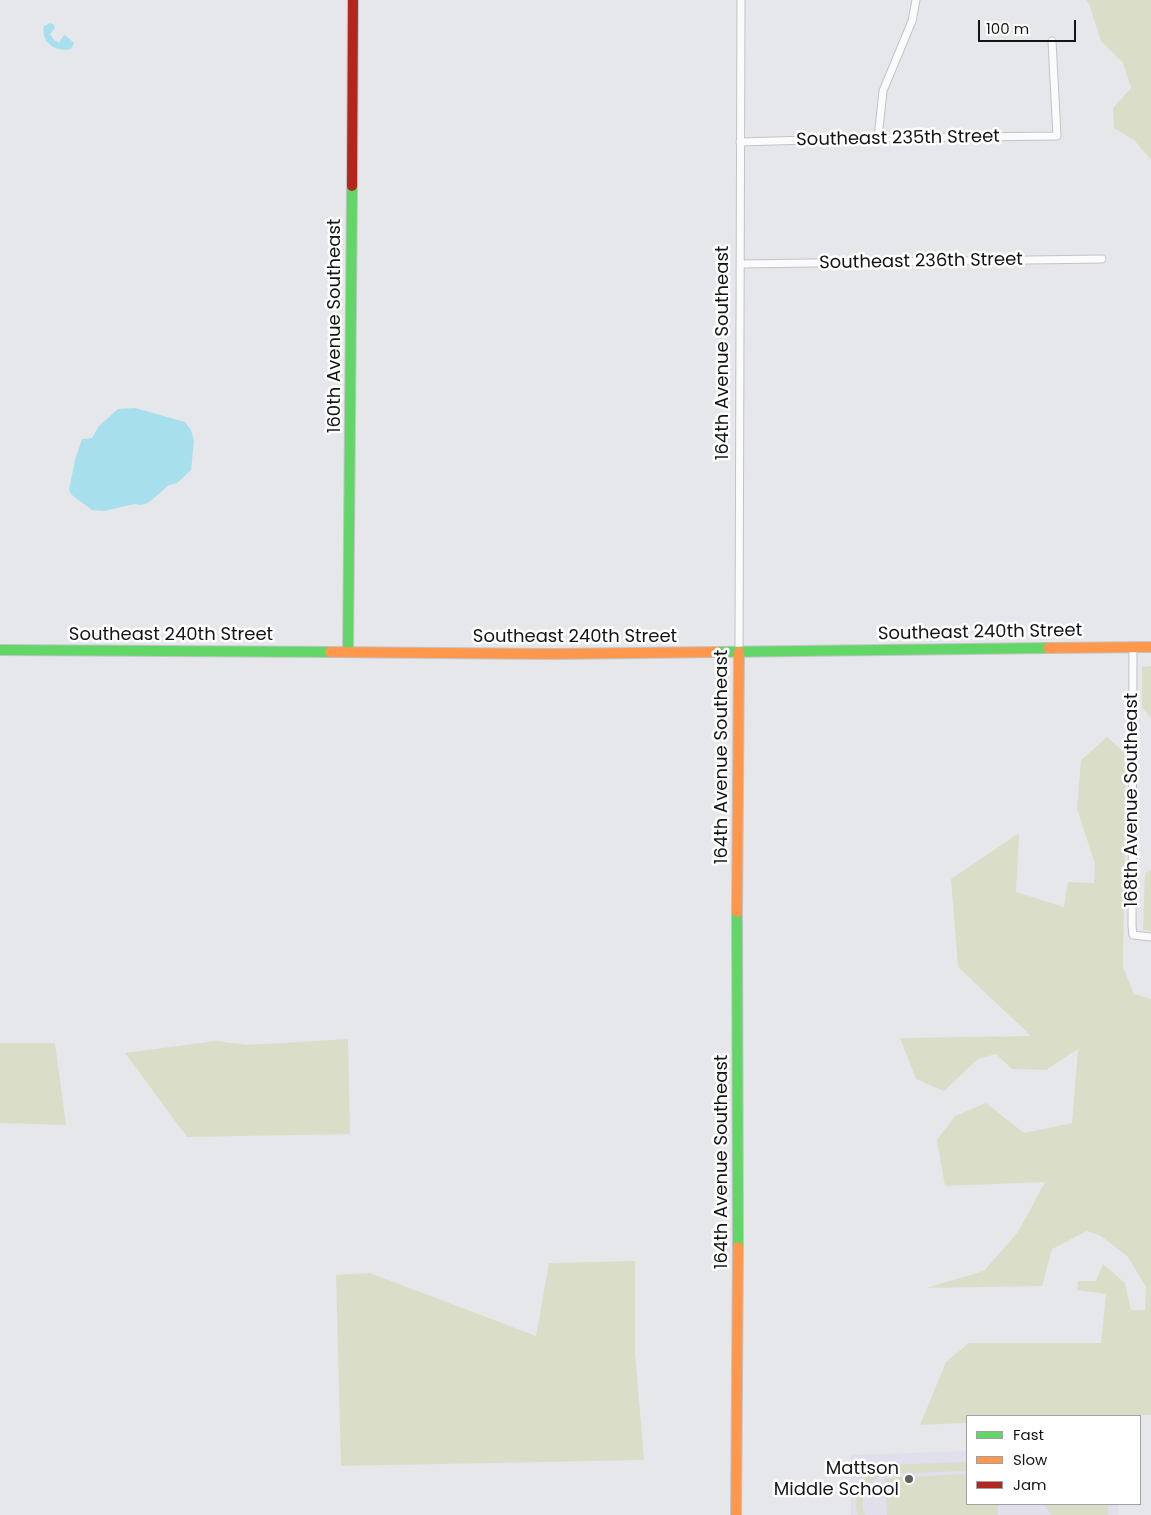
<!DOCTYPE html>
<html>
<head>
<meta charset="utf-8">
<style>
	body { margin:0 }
	#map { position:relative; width:1151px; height:1515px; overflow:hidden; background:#e6e7eb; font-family:Poppins,sans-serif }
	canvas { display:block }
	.legend { position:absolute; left:966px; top:1415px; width:175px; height:90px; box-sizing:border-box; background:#fff; border:1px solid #a1a1a2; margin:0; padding:6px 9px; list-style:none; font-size:15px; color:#141516 }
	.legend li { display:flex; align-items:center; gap:10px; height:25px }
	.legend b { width:25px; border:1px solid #a1a1a2 }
	.scale { position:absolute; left:978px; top:20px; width:98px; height:22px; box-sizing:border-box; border:2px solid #141516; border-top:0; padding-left:6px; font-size:15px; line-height:18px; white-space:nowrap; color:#141516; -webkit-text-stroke:4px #fff; paint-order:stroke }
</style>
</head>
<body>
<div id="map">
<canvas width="1151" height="1515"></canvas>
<ul class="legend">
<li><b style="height:6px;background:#63d668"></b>Fast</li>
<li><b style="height:6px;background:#ff974d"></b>Slow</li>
<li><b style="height:6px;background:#b3261e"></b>Jam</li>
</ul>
<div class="scale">100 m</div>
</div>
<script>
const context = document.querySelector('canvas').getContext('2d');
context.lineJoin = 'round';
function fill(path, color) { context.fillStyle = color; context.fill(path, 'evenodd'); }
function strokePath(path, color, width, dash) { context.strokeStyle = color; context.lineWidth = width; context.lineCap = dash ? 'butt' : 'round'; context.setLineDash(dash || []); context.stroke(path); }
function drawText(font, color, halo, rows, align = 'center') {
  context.font = font + ' Poppins,sans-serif'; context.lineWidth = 5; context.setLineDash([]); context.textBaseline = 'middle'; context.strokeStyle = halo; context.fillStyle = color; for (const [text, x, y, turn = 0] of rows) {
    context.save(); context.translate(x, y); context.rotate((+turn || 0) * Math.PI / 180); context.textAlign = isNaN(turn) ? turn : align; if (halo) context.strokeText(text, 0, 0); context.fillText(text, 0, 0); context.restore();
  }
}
fill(new Path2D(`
	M 967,1451 L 967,1504 L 1118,1504 L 1118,1515 L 851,1515 L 851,1455 Z`), '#e2dfed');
fill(new Path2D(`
	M 1086,0 L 1151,0 L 1151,164 L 1151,160 L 1134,140 L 1114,128 L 1113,108 L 1131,88 L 1123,63 L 1101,41 L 1089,4 Z
	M 1151,666 L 1151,718 L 1142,707 L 1142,667 Z
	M 1107,737 L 1126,754 L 1123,967 L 1134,994 L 1151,999 L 1151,1415 L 967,1416 L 967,1423 L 920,1425 L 946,1362 L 969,1343 L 1101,1343 L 1106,1294 L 1077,1290 L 1078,1281 L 1096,1281 L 1103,1264 L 1125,1283 L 1131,1310 L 1145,1310 L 1146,1287 L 1128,1257 L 1101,1236 L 1087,1231 L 1052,1249 L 1042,1286 L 926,1288 L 984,1271 L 1018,1232 L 1045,1182 L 945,1186 L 937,1140 L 955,1116 L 986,1103 L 1024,1133 L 1072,1123 L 1078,1049 L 1046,1070 L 1012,1069 L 996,1054 L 978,1059 L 944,1091 L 916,1079 L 900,1038 L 1031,1036 L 958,967 L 951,879 L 1019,833 L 1016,892 L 1064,907 L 1068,882 L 1094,883 L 1095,864 L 1077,809 L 1081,760 Z
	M 1151,870 L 1151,931 L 1143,930 L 1145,873 Z
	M 348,1039 L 350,1134 L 187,1137 L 125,1053 L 216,1041 L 247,1045 Z
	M 0,1043 L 55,1043 L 66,1125 L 0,1123 Z
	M 635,1261 L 635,1352 L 644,1460 L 341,1466 L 336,1275 L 370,1273 L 536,1336 L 549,1263 Z
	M 967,1462 L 967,1471 L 885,1474 C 867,1480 858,1497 865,1515 L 858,1515 C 850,1493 865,1471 886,1465 Z
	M 967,1474 L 967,1504 L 998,1504 L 998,1515 L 887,1515 L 885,1478 Z
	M 1044,1504 L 1108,1504 L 1108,1515 L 1051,1515 Z`), '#dadec8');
fill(new Path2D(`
	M 50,23 L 54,25 L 55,28 L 50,34 L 54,40 L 59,43 L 63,36 L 65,35 L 74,43 L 71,49 C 56,53 40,42 44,26 Z
	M 135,408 L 185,422 L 191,430 L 194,441 L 191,470 L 177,483 L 169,485 L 148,503 L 141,505 L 135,504 L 104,511 L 92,510 L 72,495 L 69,490 L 75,460 L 82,439 L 92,438 L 99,426 L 118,409 Z`), '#a7dfed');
const street = new Path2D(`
	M 878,138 L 883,91 L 912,21 L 916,0
	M 740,142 L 878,138 L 1057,136 L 1052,41
	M 740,264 L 1102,259
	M 1133,648 L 1132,926 L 1133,935 L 1151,937
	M 739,652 L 741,0`);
const fast = new Path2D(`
	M 0,650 L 330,652
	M 348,652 L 352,186
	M 717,652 L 1048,648
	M 737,912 L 738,1247`);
const slow = new Path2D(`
	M 1048,648 L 1151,647
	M 330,652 L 551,654 L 717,652
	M 737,912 L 739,652
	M 736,1515 L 738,1247`);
const jam = new Path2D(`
	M 352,186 L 353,0`);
strokePath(street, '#c2c3c6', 9);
strokePath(fast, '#c2c3c6', 12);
strokePath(slow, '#c2c3c6', 12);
strokePath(jam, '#c2c3c6', 12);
strokePath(street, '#fbfbfc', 7);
strokePath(fast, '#63d668', 10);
strokePath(slow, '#ff974d', 10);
strokePath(jam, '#b3261e', 10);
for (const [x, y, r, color] of [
	[909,1479,5,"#5e5e61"]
]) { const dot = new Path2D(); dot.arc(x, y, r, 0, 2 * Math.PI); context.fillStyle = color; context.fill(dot); strokePath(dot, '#fff', 2); }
drawText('18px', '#141516', '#fff', [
	["Southeast 235th Street",898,139,-1],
	["Southeast 236th Street",921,262,-1],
	["160th Avenue Southeast",335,326,-90],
	["164th Avenue Southeast",723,353,-90],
	["Southeast 240th Street",980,633,-1],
	["Southeast 240th Street",171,635],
	["Southeast 240th Street",575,637],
	["164th Avenue Southeast",722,757,-90],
	["168th Avenue Southeast",1132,800,-90],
	["164th Avenue Southeast",722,1162,-90]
]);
drawText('18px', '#141516', '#fff', [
	["Mattson",899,1469],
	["Middle School",899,1490]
], 'right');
</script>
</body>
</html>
